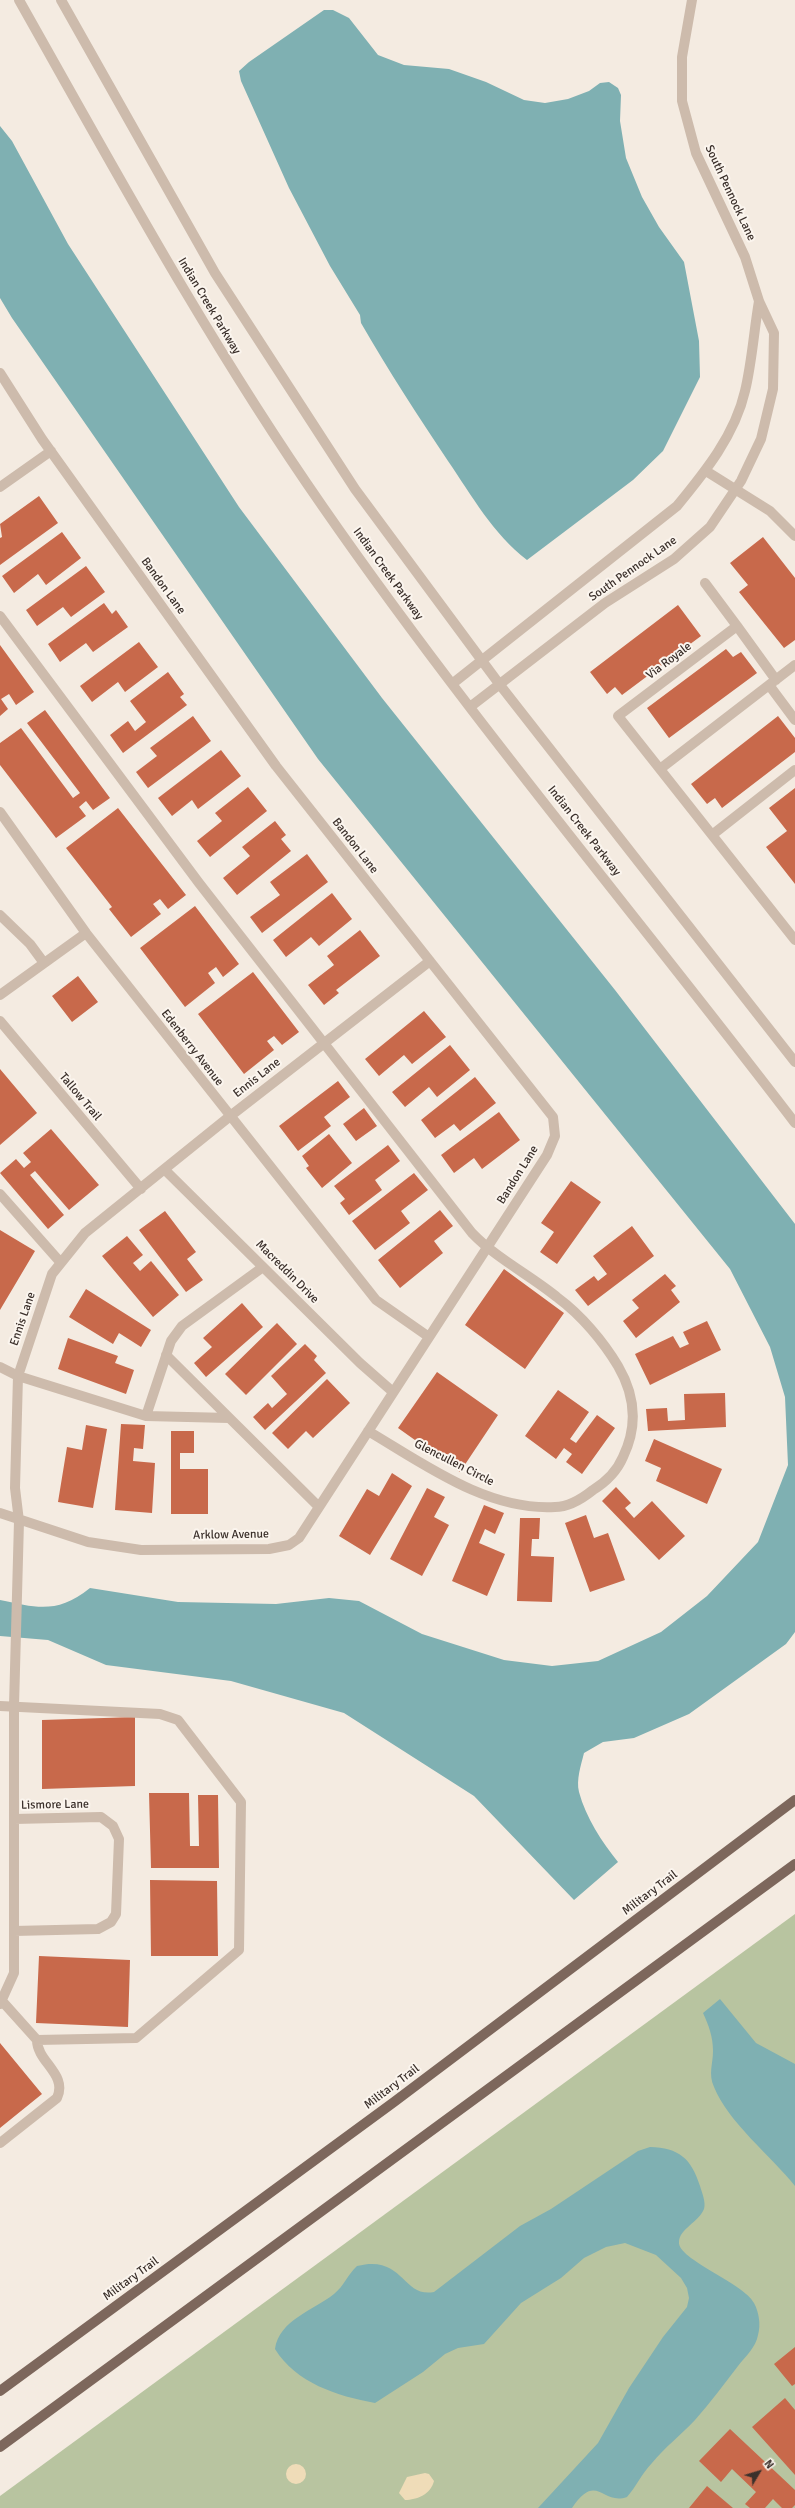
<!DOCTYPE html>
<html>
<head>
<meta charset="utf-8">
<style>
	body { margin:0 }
	#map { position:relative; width:795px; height:2508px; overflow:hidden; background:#f4ebe1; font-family:Signika,sans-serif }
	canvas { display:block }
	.north { position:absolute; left:739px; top:2452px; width:40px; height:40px; -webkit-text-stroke:3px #fbf5ee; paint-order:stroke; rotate:52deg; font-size:11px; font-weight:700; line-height:16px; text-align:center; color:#3b302b }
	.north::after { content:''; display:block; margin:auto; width:14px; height:18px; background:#3b302b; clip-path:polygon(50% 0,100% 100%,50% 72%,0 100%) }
</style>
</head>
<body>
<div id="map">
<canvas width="795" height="2508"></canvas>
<div class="north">N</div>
</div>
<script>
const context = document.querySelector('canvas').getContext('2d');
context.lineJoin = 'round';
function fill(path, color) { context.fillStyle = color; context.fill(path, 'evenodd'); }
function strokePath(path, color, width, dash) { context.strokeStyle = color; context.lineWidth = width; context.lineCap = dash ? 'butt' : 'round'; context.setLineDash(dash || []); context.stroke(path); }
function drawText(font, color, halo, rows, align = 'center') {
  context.font = font + ' Signika,sans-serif'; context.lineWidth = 4; context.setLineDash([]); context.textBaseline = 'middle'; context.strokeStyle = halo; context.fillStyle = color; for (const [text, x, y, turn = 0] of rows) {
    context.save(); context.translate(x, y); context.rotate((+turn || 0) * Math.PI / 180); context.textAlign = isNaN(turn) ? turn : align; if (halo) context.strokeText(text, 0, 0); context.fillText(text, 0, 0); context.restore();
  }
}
fill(new Path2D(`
	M 795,1914 L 795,2508 L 0,2508 L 0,2496 Z`), '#b8c4a0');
fill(new Path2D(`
	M286 2474a10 10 0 1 1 20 0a10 10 0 1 1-20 0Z
	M 425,2473 L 429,2474 L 434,2481 C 431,2494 417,2500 405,2500 L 399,2493 L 407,2477 Z`), '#efdcb8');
fill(new Path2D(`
	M 324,10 L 333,10 L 349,18 L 378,55 L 404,65 L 449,69 L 486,82 L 524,100 L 545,103 L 568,99 L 589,91 L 600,83 L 609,82 L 618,88 L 621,95 L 620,121 L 626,158 L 642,197 L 659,227 L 684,262 L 699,341 L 700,377 L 663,451 L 633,480 L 527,560 C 493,534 472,496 448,461 C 418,416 388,370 361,323 L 360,315 L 330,266 L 289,188 L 241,81 L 239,71 L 249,62 Z
	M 0,126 L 12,141 L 68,244 L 239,507 L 382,698 L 615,990 L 795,1224 L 795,1632 L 786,1644 L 689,1714 L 634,1738 L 603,1742 L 584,1753 C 581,1765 576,1780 579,1792 C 586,1818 602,1842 618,1862 L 574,1900 L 474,1796 L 344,1713 L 231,1681 L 106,1665 L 48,1640 L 0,1636 L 0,1600 C 38,1608 57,1614 90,1588 L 178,1602 L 276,1604 L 329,1598 L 359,1601 L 422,1634 L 504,1660 L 552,1666 L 598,1661 L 661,1632 L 707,1596 L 758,1542 L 788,1465 L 785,1397 L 770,1347 L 730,1269 L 318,759 L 12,318 L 0,298 Z
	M 720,1999 L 756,2043 L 795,2064 L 795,2186 C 771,2156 728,2122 714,2087 C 708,2074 713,2064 713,2051 C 713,2037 709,2026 703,2013 Z
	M 650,2147 C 679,2148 691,2158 700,2186 C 702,2193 706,2202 704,2209 C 699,2222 679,2229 679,2242 C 677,2259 745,2284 754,2303 C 759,2312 761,2325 758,2335 C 756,2347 745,2357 738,2366 C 724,2384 710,2403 695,2420 C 681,2435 665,2447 652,2463 C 642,2473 636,2487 627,2497 C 602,2506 597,2471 572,2508 L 538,2508 L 598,2443 L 629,2388 L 663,2337 L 687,2307 L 689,2298 L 687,2288 L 681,2278 L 656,2255 L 625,2243 L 606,2247 L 584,2258 L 561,2278 L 521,2303 L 484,2344 L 458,2348 L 445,2354 L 423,2372 L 375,2403 C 337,2396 296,2383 275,2349 C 279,2320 314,2310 334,2294 C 344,2286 348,2274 357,2266 C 404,2254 402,2298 434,2292 L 520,2226 L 551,2209 L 638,2151 Z`), '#7fb0b2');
fill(new Path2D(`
	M 39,496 L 58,523 L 0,565 L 0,538 L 2,537 L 0,524 Z
	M 62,532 L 81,558 L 46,585 L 38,574 L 14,593 L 2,576 Z
	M 763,537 L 795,578 L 795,640 L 784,648 L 739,592 L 748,585 L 730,563 Z
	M 86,566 L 105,592 L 71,617 L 63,607 L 37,626 L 26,610 Z
	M 104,603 L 112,614 L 116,610 L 128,627 L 93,652 L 86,643 L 60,662 L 48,644 Z
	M 678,605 L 701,636 L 622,695 L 615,687 L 607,694 L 590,672 Z
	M 139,642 L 158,667 L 125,692 L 118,682 L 92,702 L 80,686 Z
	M 0,645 L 34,692 L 16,705 L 9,694 L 1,699 L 8,709 L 0,716 Z
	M 726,649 L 733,657 L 741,652 L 757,673 L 669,738 L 647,708 Z
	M 168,672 L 184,694 L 180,697 L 187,705 L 123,753 L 110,735 L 128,721 L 135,731 L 146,722 L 130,701 Z
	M 45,710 L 110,798 L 93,810 L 86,801 L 79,807 L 86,816 L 56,838 L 0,765 L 0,743 L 21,728 L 73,798 L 80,793 L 27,723 Z
	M 193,716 L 211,741 L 148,788 L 136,772 L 157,756 L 150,748 Z
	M 778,716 L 795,738 L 795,752 L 722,808 L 715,798 L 707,804 L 691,784 Z
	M 221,750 L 241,776 L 198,809 L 192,800 L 172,816 L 158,798 Z
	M 248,787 L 267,811 L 210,857 L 197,841 L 222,821 L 215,813 Z
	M 795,788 L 795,884 L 766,847 L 787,831 L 769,808 Z
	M 118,808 L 186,895 L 168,909 L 160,899 L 153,904 L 161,914 L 131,937 L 109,909 L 112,907 L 66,848 Z
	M 275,821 L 286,835 L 281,839 L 291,851 L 237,895 L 223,878 L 250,856 L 242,847 Z
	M 307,854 L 328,882 L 262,933 L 250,917 L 280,895 L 270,882 Z
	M 332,893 L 352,919 L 319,946 L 311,937 L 286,957 L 273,940 Z
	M 195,906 L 239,964 L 223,977 L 216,967 L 208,973 L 215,983 L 185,1007 L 140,948 Z
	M 360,930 L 380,956 L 336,990 L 339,993 L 324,1005 L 308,985 L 334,965 L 327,956 Z
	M 253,972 L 299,1032 L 282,1045 L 274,1036 L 267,1041 L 274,1050 L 244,1074 L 198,1014 Z
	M 78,976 L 98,1002 L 72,1022 L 52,996 Z
	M 424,1011 L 446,1037 L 412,1064 L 404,1055 L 379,1076 L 365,1059 Z
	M 450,1045 L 470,1070 L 437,1097 L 429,1087 L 405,1107 L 392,1092 Z
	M 0,1069 L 37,1113 L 0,1145 Z
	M 475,1077 L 496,1103 L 460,1131 L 454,1124 L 435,1138 L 421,1120 Z
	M 338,1081 L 350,1097 L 324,1117 L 331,1126 L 298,1151 L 279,1126 Z
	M 364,1108 L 377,1126 L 356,1141 L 343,1124 Z
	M 499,1112 L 520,1140 L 482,1169 L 474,1158 L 454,1173 L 441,1155 Z
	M 51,1129 L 99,1185 L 69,1210 L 35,1171 L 30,1175 L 64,1215 L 48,1229 L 0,1173 L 16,1159 L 24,1168 L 31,1162 L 23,1153 Z
	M 329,1134 L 352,1163 L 322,1188 L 306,1168 L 309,1166 L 302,1156 Z
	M 388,1145 L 400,1161 L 375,1180 L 382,1190 L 349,1215 L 340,1203 L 345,1199 L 334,1186 Z
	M 414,1173 L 428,1190 L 401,1211 L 410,1223 L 375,1250 L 352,1221 Z
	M 571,1181 L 601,1202 L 557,1264 L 540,1252 L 554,1232 L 541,1223 Z
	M 440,1210 L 453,1226 L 434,1241 L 443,1253 L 400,1288 L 378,1260 Z
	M 165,1211 L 196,1252 L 187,1259 L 203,1280 L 186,1292 L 139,1230 Z
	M 632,1226 L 654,1256 L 588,1306 L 575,1290 L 594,1276 L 598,1281 L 607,1274 L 593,1256 Z
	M 0,1230 L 35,1251 L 0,1310 Z
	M 127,1236 L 143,1255 L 133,1263 L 140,1271 L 151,1261 L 179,1295 L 153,1317 L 102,1256 Z
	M 504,1269 L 564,1313 L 525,1369 L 465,1325 Z
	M 665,1274 L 676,1286 L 671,1290 L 680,1302 L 636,1338 L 623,1321 L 639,1308 L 632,1300 Z
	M 86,1289 L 151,1330 L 141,1347 L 119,1333 L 113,1344 L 69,1317 Z
	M 242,1303 L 263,1327 L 206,1377 L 194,1363 L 212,1347 L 203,1338 Z
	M 707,1321 L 721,1350 L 650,1385 L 635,1354 L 673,1336 L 680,1348 L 689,1344 L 683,1332 Z
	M 277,1323 L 297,1344 L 246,1395 L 225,1374 Z
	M 68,1338 L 118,1356 L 115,1363 L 134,1370 L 126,1394 L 58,1369 Z
	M 305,1344 L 317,1356 L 314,1360 L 326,1373 L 265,1430 L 253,1417 L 268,1403 L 272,1408 L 287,1394 L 271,1376 Z
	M 437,1372 L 498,1415 L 460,1472 L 398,1428 Z
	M 327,1379 L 350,1403 L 313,1438 L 306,1431 L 288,1449 L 272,1433 Z
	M 558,1390 L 589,1412 L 570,1439 L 576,1443 L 597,1415 L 615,1428 L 582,1474 L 566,1462 L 572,1454 L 564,1448 L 556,1459 L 525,1436 Z
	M 725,1393 L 726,1427 L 648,1431 L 646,1409 L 667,1408 L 668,1421 L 685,1420 L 684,1394 Z
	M 121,1424 L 145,1425 L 143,1449 L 134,1448 L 133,1461 L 155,1463 L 152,1513 L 115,1510 Z
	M 86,1425 L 107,1429 L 93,1508 L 58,1502 L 67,1447 L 82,1450 Z
	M 171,1431 L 194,1431 L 194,1453 L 180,1453 L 180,1469 L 208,1469 L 208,1514 L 171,1514 Z
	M 654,1439 L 722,1469 L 707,1504 L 656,1481 L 661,1468 L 645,1461 Z
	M 392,1473 L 412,1486 L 370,1555 L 339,1536 L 367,1489 L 379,1496 Z
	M 616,1487 L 631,1503 L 625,1508 L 634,1518 L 652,1501 L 685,1536 L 659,1560 L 602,1501 Z
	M 427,1488 L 445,1497 L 434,1517 L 449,1525 L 422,1576 L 390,1559 Z
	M 484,1505 L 504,1513 L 495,1534 L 485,1529 L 479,1543 L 505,1554 L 487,1596 L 452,1581 Z
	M 586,1515 L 594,1538 L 608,1533 L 625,1580 L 590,1592 L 565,1523 Z
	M 520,1518 L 540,1518 L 539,1539 L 532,1539 L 531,1556 L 554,1557 L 552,1602 L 517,1601 Z
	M 135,1717 L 135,1786 L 42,1789 L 42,1720 Z
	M 149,1793 L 189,1793 L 190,1846 L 199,1846 L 198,1795 L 218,1795 L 219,1868 L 151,1868 Z
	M 150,1880 L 217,1881 L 218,1956 L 151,1956 Z
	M 39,1956 L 130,1960 L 128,2027 L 36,2023 Z
	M 0,2043 L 42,2094 L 0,2128 Z
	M 795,2347 L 795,2384 L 792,2386 L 774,2364 Z
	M 785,2398 L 795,2410 L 795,2475 L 752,2427 Z
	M 730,2429 L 795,2490 L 795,2505 L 792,2508 L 782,2508 L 773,2499 L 765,2508 L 750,2508 L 745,2504 L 756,2492 L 732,2469 L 721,2482 L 699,2461 Z
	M 707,2486 L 733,2508 L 689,2508 Z`), '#c8694b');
strokePath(new Path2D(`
	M 19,0 C 116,172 210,345 323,507 C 470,719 638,917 795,1123
	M 61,0 L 215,273 L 355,489 L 500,685 L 795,1062
	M 0,373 L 42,439 L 276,766 L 553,1117 L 555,1136 L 547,1155 L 299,1538 L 289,1545 L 269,1549 L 141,1550 L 88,1542 L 0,1513
	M 706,471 L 770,511 L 795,536
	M 0,487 L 51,451
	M 705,583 L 737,626
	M 0,616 L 199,883 L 472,1233 C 497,1259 530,1275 558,1298 C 581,1315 603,1341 618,1366 C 635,1395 638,1426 623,1457 C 617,1471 606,1482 593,1490 C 583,1498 569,1507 555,1507 C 487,1511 424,1464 368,1431
	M 776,680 L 737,626 L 618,716 L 795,940
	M 452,684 L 677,506 C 705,472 735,435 745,391 C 752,362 754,330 759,301
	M 769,685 L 795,720
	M 470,707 L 605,603 L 674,559 L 710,527 L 741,481 L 761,439 L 773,389 L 774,333 L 759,301 L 745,257 L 696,153 L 682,101 L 682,57 L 692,0
	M 660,769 L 795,665
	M 0,812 L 86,933 L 376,1300 L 429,1337
	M 712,835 L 795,770
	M 0,915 L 30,944 L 44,963
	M 0,995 L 86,933
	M 0,1021 L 141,1189
	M 165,1170 L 360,1363 L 393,1392
	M 0,1194 L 61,1263
	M 166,1355 L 318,1506
	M 0,1367 L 18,1376 L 146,1416 L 229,1418
	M 146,1416 L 171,1341 L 182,1326 L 263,1267
	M 0,1706 L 160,1714 L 178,1720 L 241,1802 L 239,1950 L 136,2038 L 37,2040 L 3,2002
	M 14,1819 L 101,1817 L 113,1826 L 119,1839 L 116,1914 L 111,1922 L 98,1929 L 14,1931
	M 0,2004 L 14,1973 L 14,1706 L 19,1521 L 15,1488 L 18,1376 L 52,1274 L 85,1233 L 229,1117 L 430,961
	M 0,2143 L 57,2098 C 68,2074 37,2062 37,2040`), '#cdbbac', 10);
strokePath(new Path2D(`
	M 0,2391 L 394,2102 L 795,1800
	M 0,2447 L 795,1864`), '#7d675c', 10);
drawText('12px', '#3b302b', '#fbf5ee', [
	["South Pennock Lane",730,193,65],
	["Indian Creek Parkway",209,306,59],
	["South Pennock Lane",633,569,-35],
	["Indian Creek Parkway",388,574,54],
	["Bandon Lane",163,586,54],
	["Via Royale",669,661,-37],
	["Indian Creek Parkway",584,831,52],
	["Bandon Lane",355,846,52],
	["Edenberry Avenue",192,1048,52],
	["Ennis Lane",257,1078,-38],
	["Tallow Trail",80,1097,50],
	["Bandon Lane",518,1175,-58],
	["Macreddin Drive",287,1272,45],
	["Ennis Lane",23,1319,-71],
	["Glencullen Circle",454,1463,27],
	["Arklow Avenue",231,1535,-1],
	["Lismore Lane",55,1805,-1],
	["Military Trail",650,1893,-37],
	["Military Trail",392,2087,-37],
	["Military Trail",131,2279,-36]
]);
</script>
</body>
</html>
